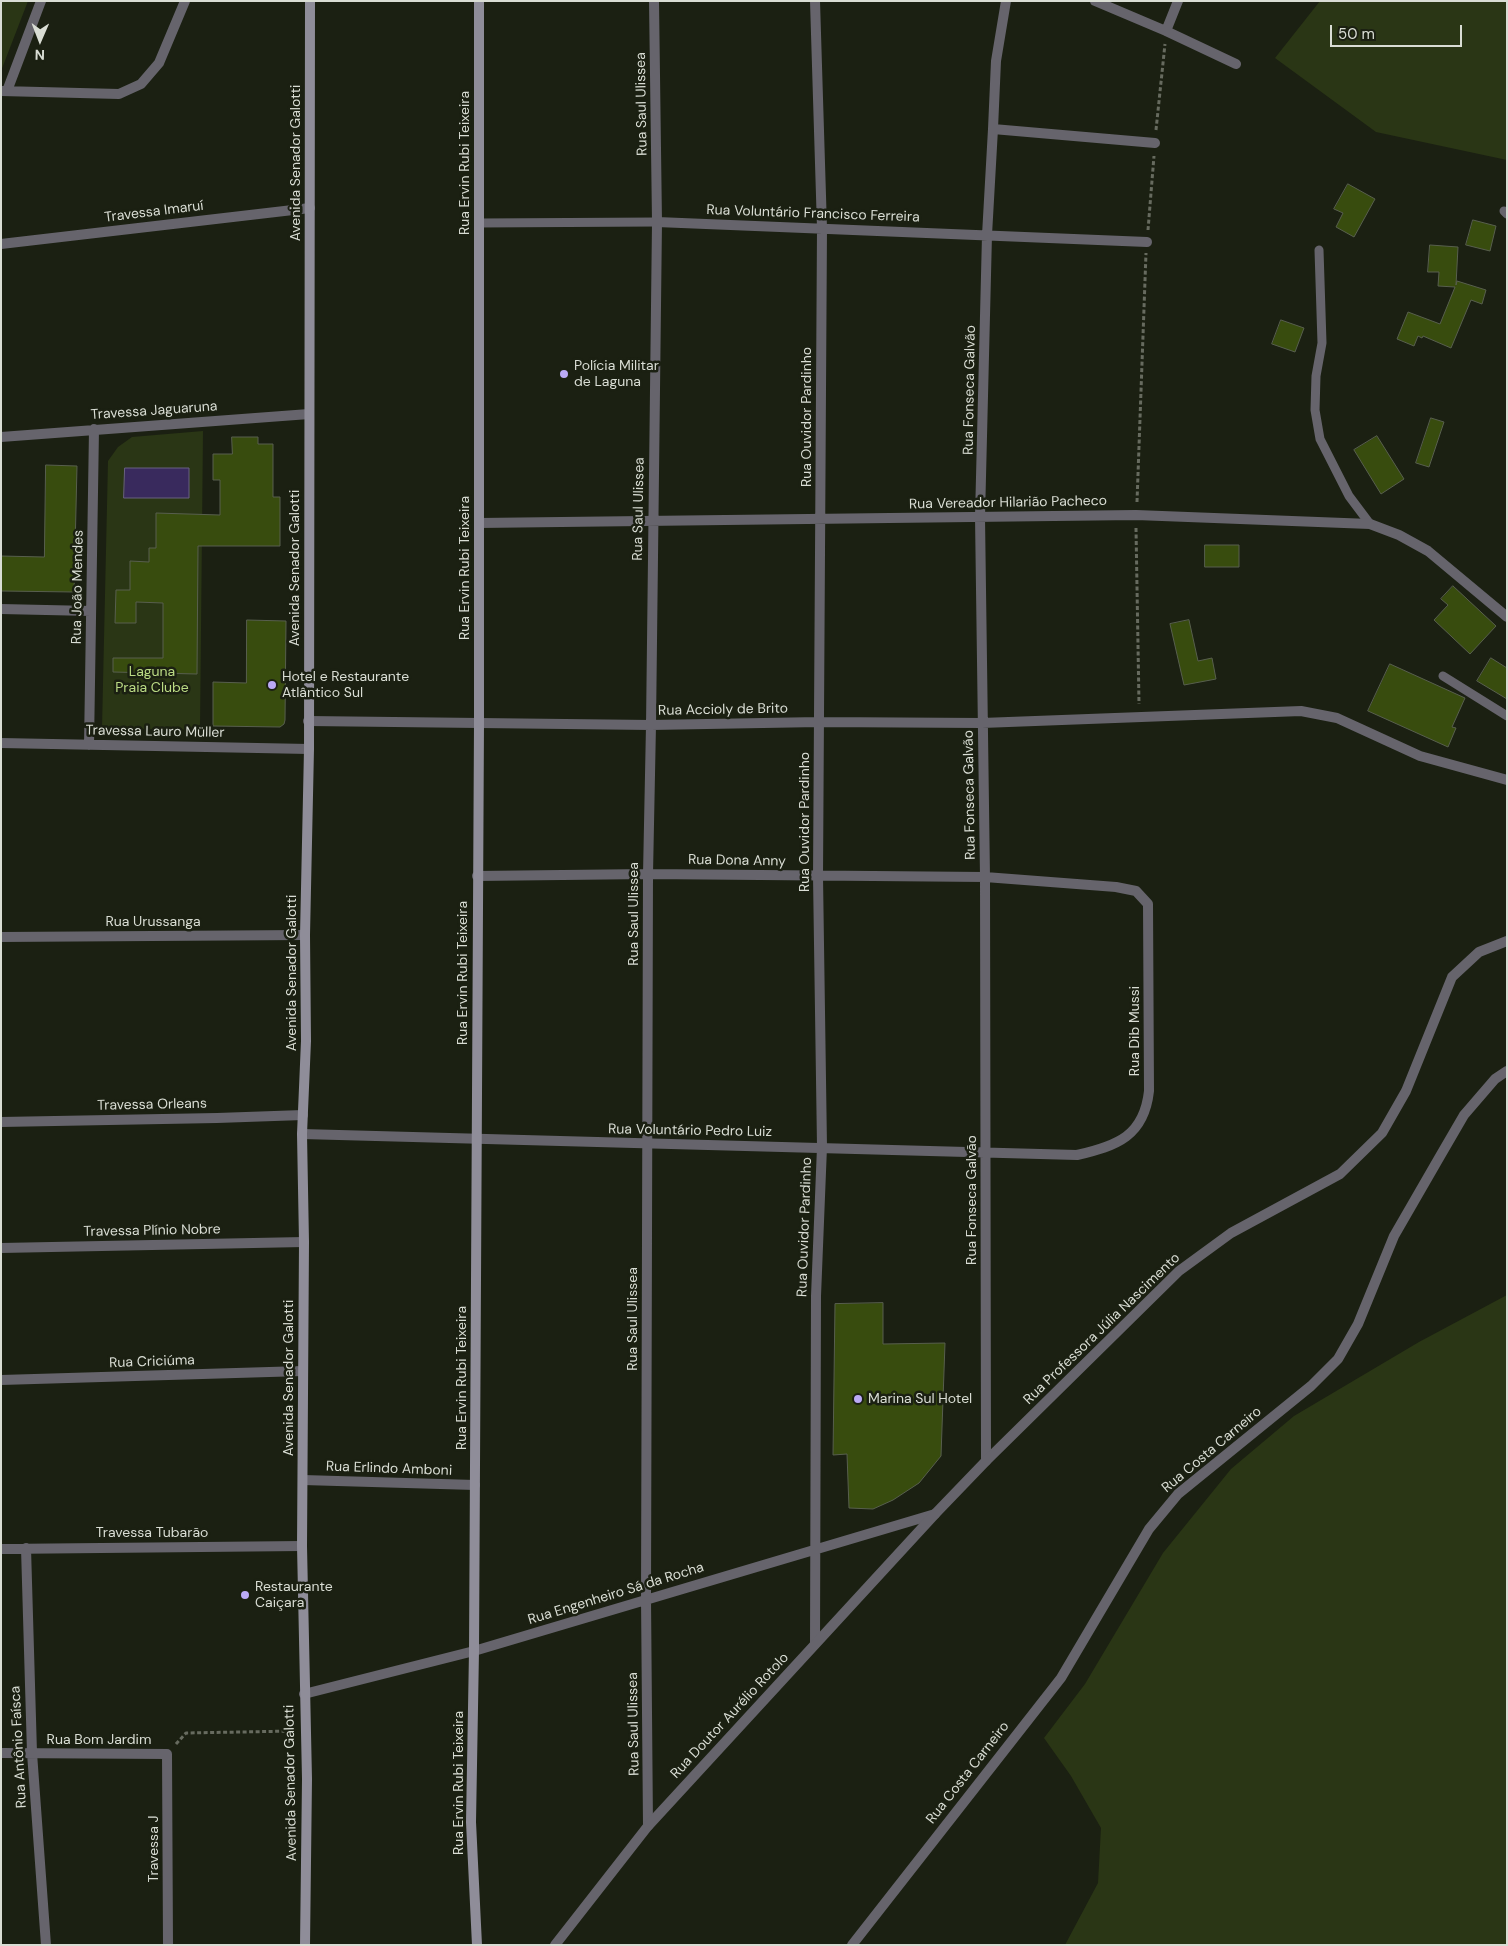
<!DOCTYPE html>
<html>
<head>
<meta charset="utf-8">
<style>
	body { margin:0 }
	#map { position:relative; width:1508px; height:1946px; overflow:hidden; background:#1b2012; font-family:"DM Sans",sans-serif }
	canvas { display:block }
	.frame { position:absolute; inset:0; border:2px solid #d9ddd4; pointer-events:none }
	.north { position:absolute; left:15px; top:15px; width:50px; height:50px; -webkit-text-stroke:4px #1b2012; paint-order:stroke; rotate:181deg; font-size:14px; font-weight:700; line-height:20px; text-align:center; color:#d9ddd4 }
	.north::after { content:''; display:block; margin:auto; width:18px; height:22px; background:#d9ddd4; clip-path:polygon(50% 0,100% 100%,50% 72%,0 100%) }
	.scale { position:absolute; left:1330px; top:25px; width:132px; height:22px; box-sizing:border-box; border:2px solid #d9ddd4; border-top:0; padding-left:6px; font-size:15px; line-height:18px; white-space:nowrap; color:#d9ddd4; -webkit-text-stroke:4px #1b2012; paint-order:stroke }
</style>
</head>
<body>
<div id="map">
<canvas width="1508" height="1946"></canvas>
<div class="frame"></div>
<div class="north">N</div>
<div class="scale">50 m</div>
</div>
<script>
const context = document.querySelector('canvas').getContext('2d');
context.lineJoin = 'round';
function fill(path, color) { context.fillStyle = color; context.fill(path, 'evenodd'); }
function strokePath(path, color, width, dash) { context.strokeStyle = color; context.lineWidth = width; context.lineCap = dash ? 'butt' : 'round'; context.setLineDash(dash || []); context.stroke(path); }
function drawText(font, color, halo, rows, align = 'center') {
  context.font = font + ' "DM Sans",sans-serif'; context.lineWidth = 5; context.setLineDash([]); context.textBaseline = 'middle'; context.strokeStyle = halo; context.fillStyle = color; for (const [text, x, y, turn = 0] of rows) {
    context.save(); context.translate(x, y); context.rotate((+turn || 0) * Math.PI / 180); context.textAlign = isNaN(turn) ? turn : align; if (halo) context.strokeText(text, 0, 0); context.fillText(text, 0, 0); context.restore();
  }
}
fill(new Path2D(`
	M 1,1 L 28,1 L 1,71 Z
	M 1320,1 L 1507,1 L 1507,160 L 1376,132 L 1275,58 Z
	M 203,431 L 200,730 L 102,728 L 108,461 L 118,447 L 132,437 Z
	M 1507,1295 L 1507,1945 L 1065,1945 L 1098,1883 L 1101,1828 L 1071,1776 L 1044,1738 L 1085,1684 L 1163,1553 L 1231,1469 L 1294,1416 L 1419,1342 Z`), '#2a3615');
const water = new Path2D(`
	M 125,468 L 189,468 L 189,498 L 124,498 Z`);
fill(water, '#392a5d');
strokePath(water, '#696081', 1);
const building = new Path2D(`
	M 1348,184 L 1375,199 L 1354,237 L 1336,227 L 1343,213 L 1334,209 Z
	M 1473,220 L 1496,226 L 1490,251 L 1466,245 Z
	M 1430,245 L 1458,247 L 1456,285 L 1457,281 L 1486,290 L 1482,304 L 1471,300 L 1451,348 L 1423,336 L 1422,338 L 1418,336 L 1414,346 L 1397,339 L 1408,312 L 1440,324 L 1455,287 L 1438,286 L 1439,272 L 1428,272 Z
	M 1281,320 L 1304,328 L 1295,352 L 1272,344 Z
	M 1431,418 L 1444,422 L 1429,467 L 1416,463 Z
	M 1377,436 L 1404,479 L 1381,494 L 1354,450 Z
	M 232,437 L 258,437 L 258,444 L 273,444 L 273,497 L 280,497 L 280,546 L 198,546 L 197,674 L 113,672 L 113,658 L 163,658 L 163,603 L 136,602 L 136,623 L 115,623 L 116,590 L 130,590 L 130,561 L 149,562 L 149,548 L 156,548 L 156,513 L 220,515 L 220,480 L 213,480 L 213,454 L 232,454 Z
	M 46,465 L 77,466 L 74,592 L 1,591 L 1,556 L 44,557 Z
	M 1205,545 L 1239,545 L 1239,567 L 1205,567 Z
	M 1453,586 L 1496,626 L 1470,654 L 1434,620 L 1448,605 L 1441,599 Z
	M 247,620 L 286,621 L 285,720 L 284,724 L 280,727 L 213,726 L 213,682 L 246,683 Z
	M 1189,620 L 1198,661 L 1212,658 L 1216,679 L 1184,685 L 1170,624 Z
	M 1491,658 L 1507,668 L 1507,699 L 1477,681 Z
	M 1390,664 L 1465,698 L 1452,727 L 1456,728 L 1448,747 L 1368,711 Z
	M 883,1303 L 883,1344 L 945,1343 L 941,1456 L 919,1483 L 893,1500 L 873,1509 L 849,1508 L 847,1454 L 833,1455 L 835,1304 Z`);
fill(building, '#384c0e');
strokePath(building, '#585f4e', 1);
strokePath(new Path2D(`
	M 1156,130 L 1165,44
	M 1148,230 L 1154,156
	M 1137,502 L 1146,253
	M 1136,528 L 1139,704
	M 176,1744 L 186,1733 L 295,1731`), '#676b5f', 3, [4, 2.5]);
strokePath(new Path2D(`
	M 1504,211 L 1507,214
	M 479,223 L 657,222
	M 1319,250 L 1322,343 L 1316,376 L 1315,410 L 1320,439 L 1349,496 L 1370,524
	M 1443,676 L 1507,716`), '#66646c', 9);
strokePath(new Path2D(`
	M 815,1 L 822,228 L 818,876 L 822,1147 L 816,1296 L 815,1644
	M 1095,1 L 1166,31 L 1236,64
	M 1166,31 L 1178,1
	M 1,91 L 119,94 L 141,84 L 159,63 L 185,1
	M 7,91 L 41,1
	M 993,129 L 1155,143
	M 657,222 L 1147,242
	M 1,244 L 310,208
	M 1,437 L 309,414
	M 479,523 L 1136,515 L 1370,524 L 1399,535 L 1428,551 L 1507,617
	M 1,609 L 91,611
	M 308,721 L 651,725 L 819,722 L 982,723 L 1301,711 L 1337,718 L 1420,756 L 1507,780
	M 1,743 L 309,749
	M 89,745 L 94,429
	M 1,937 L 305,935
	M 1,1122 L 217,1118 L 303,1115
	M 302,1134 L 1077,1155 C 1117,1146 1144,1136 1149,1091 L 1148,904 L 1136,891 L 1116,887 L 985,877 L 648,874 L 477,876
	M 1,1248 L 304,1242
	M 1,1380 L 303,1371
	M 986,1461 L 985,877 L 980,517 L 987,235 L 993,129 L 996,61 L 1006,1
	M 303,1480 L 475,1485
	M 26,1548 L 32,1753 L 46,1945
	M 1,1549 L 302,1546
	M 304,1694 L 474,1651 L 935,1514
	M 1,1753 L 167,1754 L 168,1945
	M 648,1826 L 646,1598 L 648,874 L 651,725 L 657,222 L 654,1`), '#66646c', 10);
strokePath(new Path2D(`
	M 555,1945 L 648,1826 L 935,1514 L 986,1461 L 1179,1271 L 1231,1233 L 1340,1174 L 1382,1133 L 1406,1091 L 1452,977 L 1479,952 L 1507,941
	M 852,1945 L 1061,1678 L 1149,1529 L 1178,1494 L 1311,1386 L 1338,1359 L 1358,1324 L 1394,1236 L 1439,1158 L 1464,1115 L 1495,1079 L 1507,1071`), '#66646c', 10);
strokePath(new Path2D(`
	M 305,1945 L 307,1779 L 302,1546 L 304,1242 L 302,1134 L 306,1041 L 305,935 L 309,749 L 310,1
	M 477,1945 L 471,1822 L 474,1651 L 479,723 L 479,1`), '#8f8d99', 10);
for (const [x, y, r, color] of [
	[564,374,5,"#bbaaf6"],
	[272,685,5,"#bbaaf6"],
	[858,1399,5,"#bbaaf6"],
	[245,1595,5,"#bbaaf6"]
]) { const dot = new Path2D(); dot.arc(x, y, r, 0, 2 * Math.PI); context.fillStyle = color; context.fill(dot); strokePath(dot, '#1b2012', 2); }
drawText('14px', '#d9ddd4', '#1b2012', [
	["Rua Saul Ulissea",642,104,-91],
	["Avenida Senador Galotti",296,163,-90],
	["Rua Ervin Rubi Teixeira",465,163,-90],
	["Travessa Imaruí",154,212,-7],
	["Rua Voluntário Francisco Ferreira",813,214,2],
	["Rua Fonseca Galvão",970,390,-89],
	["Travessa Jaguaruna",154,411,-4],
	["Rua Ouvidor Pardinho",807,417,-90],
	["Rua Vereador Hilarião Pacheco",1008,503,-1],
	["Rua Saul Ulissea",639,509,-89],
	["Avenida Senador Galotti",295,568,-90],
	["Rua Ervin Rubi Teixeira",465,568,-90],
	["Rua João Mendes",78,587,-89],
	["Rua Accioly de Brito",723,710,-1],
	["Travessa Lauro Müller",155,732,1],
	["Rua Fonseca Galvão",970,795,-91],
	["Rua Ouvidor Pardinho",805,822,-90],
	["Rua Dona Anny",737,861,1],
	["Rua Saul Ulissea",634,914,-90],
	["Rua Urussanga",153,922],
	["Avenida Senador Galotti",292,973,-90],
	["Rua Ervin Rubi Teixeira",463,973,-90],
	["Rua Dib Mussi",1135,1031,-90],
	["Travessa Orleans",152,1105,-1],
	["Rua Voluntário Pedro Luiz",690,1131,1],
	["Rua Fonseca Galvão",972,1200,-90],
	["Rua Ouvidor Pardinho",805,1227,-88],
	["Travessa Plínio Nobre",152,1231,-1],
	["Rua Saul Ulissea",633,1319,-90],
	["Rua Professora Júlia Nascimento",1102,1329,-44],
	["Rua Criciúma",152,1362,-2],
	["Avenida Senador Galotti",289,1378,-90],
	["Rua Ervin Rubi Teixeira",462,1378,-90],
	["Rua Costa Carneiro",1212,1450,-40],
	["Rua Erlindo Amboni",389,1469,2],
	["Travessa Tubarão",152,1533],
	["Rua Engenheiro Sá da Rocha",616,1594,-17],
	["Rua Doutor Aurélio Rotolo",730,1716,-47],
	["Rua Saul Ulissea",634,1724,-91],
	["Rua Bom Jardim",99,1740],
	["Rua Antônio Faísca",19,1747,-93],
	["Rua Costa Carneiro",968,1773,-52],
	["Avenida Senador Galotti",291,1783,-91],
	["Rua Ervin Rubi Teixeira",459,1783,-90],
	["Travessa J",154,1849,-90]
]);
drawText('14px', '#d9ddd4', '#1b2012', [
	["Polícia Militar",574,366],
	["de Laguna",574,382],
	["Hotel e Restaurante",282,677],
	["Atlântico Sul",282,693],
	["Marina Sul Hotel",868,1399],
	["Restaurante",255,1587],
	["Caiçara",255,1603]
], 'left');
drawText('14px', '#bada84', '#1b2012', [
	["Laguna",152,672],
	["Praia Clube",152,688]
]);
</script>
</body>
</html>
